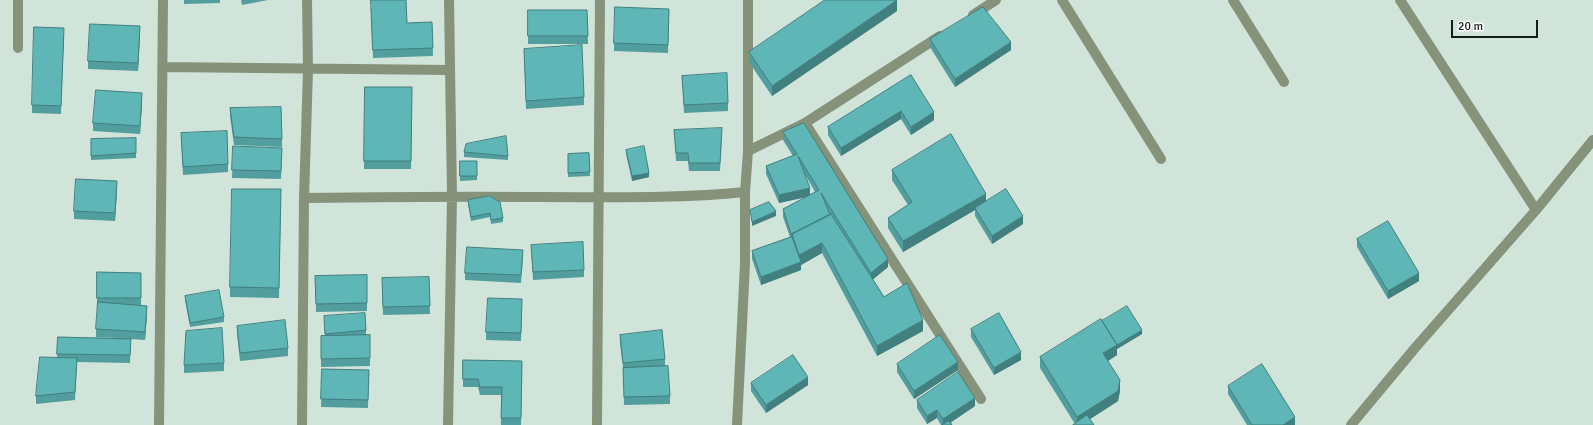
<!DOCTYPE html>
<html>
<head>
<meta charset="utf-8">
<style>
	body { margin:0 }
	#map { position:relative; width:1593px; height:425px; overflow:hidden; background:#d0e4d9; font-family:Signika,sans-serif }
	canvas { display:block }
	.scale { position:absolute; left:1451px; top:20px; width:87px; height:18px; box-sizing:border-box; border:2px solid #161d19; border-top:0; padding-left:5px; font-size:12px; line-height:14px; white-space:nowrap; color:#161d19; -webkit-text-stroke:3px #fff; paint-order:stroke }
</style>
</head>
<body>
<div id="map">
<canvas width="1593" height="425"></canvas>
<div class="scale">20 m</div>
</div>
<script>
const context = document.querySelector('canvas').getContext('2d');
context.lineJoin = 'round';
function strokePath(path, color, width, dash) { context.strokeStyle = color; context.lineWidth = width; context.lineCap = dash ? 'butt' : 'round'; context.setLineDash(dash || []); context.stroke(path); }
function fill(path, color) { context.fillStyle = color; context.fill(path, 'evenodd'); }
strokePath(new Path2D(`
	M 1062,0 L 1161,159
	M 1233,0 L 1284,82
	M 1400,0 L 1536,210
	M 973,15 L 996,0
	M 18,48 L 18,0
	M 163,67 L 449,70
	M 805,123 L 981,399
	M 748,151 L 805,123 L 940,36
	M 745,192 L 748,151 L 748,0
	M 304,198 C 382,197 461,196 540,197 C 609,197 676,199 745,192 L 745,264 L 737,425
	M 159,425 L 163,0
	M 302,425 L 304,198 L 308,70 L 307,0
	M 448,425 L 452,196 L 449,0
	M 597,425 L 600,0
	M 1351,425 L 1415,348 L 1536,210 L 1593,140`), '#86927a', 10);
fill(new Path2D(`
	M 184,0 L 220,0 L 220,3 L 184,4 Z
	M 241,0 L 268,0 L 242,5 Z
	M 371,8 L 407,23 L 432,22 L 433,56 L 373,58 Z
	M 669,9 L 668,53 L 614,51 L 614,43 Z
	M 528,10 L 587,10 L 588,44 L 528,44 Z
	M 897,11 L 772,96 L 749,62 L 749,52 Z
	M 140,34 L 138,71 L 88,69 L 88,61 Z
	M 64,36 L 61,114 L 32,113 L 32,105 Z
	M 930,39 L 1011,50 L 955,87 L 930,47 Z
	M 524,49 L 584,97 L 584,105 L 526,109 Z
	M 911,75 L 934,120 L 911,135 L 901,119 L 841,156 L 828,135 L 828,127 Z
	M 682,76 L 728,103 L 728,111 L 684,113 Z
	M 365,87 L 412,87 L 411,169 L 364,169 Z
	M 142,101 L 140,134 L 93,131 L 93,123 Z
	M 230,108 L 282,139 L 282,147 L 234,145 L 230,116 Z
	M 674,130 L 722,136 L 720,171 L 689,171 L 688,161 L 676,161 Z
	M 783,132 L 888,267 L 873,279 L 884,297 L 923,331 L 877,356 L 822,253 L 801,265 L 801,270 L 761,285 L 752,259 L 752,251 L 790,237 L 783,217 L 783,209 L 807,197 L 779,203 L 766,174 L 766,166 L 793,156 L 783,140 ZM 806,176 L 815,192 L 810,195 Z
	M 181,133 L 228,164 L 228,172 L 183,175 Z
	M 136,138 L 136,158 L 91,160 L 91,139 Z
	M 233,146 L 282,156 L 281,179 L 232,178 Z
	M 626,150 L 649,177 L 632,181 L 626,154 Z
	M 464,152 L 508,156 L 508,160 L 464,157 Z
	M 589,153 L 590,176 L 568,177 L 568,154 Z
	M 460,161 L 477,161 L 477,180 L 460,181 Z
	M 892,170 L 986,201 L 1023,224 L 992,244 L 975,216 L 975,210 L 903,252 L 888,228 L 888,218 L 908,205 L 892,180 Z
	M 117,189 L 115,221 L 74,219 L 74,211 Z
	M 281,189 L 279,298 L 230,297 L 230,287 Z
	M 468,200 L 503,218 L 503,222 L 491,224 L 490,217 L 471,221 L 468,204 Z
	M 1357,239 L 1419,281 L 1388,299 L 1357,247 Z
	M 531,245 L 584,270 L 584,277 L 533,280 Z
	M 523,258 L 521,283 L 465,280 L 465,273 Z
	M 97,272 L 141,273 L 141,305 L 147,314 L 145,340 L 131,339 L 130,363 L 77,362 L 75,400 L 36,404 L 36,396 L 57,358 L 58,337 L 120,338 L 96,337 L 96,329 L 98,306 L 97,306 Z
	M 367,275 L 367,311 L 316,312 L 315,276 Z
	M 429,277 L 430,314 L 383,315 L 382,286 Z
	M 185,296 L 224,317 L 224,322 L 190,327 L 185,300 Z
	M 522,307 L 521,341 L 486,340 L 486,332 Z
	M 324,316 L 366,330 L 366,335 L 370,335 L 370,366 L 321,367 L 321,336 L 325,336 Z
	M 1102,321 L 1142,334 L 1117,349 L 1117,355 L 1108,361 L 1120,391 L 1118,401 L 1090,419 L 1075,424 L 1040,368 L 1040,357 Z
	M 237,326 L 288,348 L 288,356 L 240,361 L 237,334 Z
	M 971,329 L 1021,360 L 994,375 L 971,337 Z
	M 620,335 L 665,359 L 665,366 L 670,396 L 670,404 L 624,405 L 623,368 L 620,343 Z
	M 463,360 L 522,361 L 521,425 L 501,425 L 501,395 L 480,395 L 478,387 L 463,387 Z
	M 224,363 L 224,371 L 184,373 L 184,365 Z
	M 897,364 L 958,370 L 914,399 L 897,372 Z
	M 322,369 L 369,370 L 368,408 L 321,407 Z
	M 751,383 L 808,385 L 766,413 L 751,391 Z
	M 1228,386 L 1295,425 L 1247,425 L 1228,394 Z
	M 917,400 L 975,406 L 951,422 L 952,425 L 941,425 L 937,418 L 927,424 L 917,408 Z`), '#529d9d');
fill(new Path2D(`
	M 897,0 L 897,11 L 772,96 L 772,86 Z
	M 140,26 L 140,34 L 138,71 L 138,63 Z
	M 1011,42 L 1011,50 L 955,87 L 955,79 Z
	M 142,93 L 142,101 L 140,134 L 140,126 Z
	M 901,111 L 901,119 L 841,156 L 841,148 Z
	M 934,112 L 934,120 L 911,135 L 911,127 Z
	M 649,173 L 649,177 L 632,181 L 632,176 Z
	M 117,181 L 117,189 L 115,221 L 115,213 Z
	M 810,188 L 810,196 L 779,203 L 779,195 Z
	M 986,194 L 986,204 L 975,208 L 975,210 L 903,252 L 903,241 Z
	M 776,211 L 776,216 L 752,226 L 752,222 Z
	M 1023,216 L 1023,224 L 992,244 L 992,236 Z
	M 822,243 L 822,253 L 801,265 L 801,270 L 761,285 L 761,277 L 799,263 L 799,255 Z
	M 888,259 L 888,267 L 871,281 L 871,273 Z
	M 1419,273 L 1419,281 L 1388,299 L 1388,291 Z
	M 147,306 L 147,314 L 145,340 L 145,332 Z
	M 923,320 L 923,331 L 877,356 L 877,346 Z
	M 1142,330 L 1142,334 L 1117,349 L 1117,355 L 1103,364 L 1103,353 Z
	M 1021,352 L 1021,360 L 994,375 L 994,368 Z
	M 958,362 L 958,370 L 914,399 L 914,391 Z
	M 808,377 L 808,385 L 766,413 L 766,405 Z
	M 1120,380 L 1120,391 L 1118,401 L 1081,425 L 1077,425 L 1077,417 Z
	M 975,398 L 975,406 L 947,425 L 943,425 L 943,419 Z
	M 937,410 L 937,418 L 927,424 L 927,416 Z
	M 1295,417 L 1295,425 L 1283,425 Z`), '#427f7f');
const building = new Path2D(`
	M 371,0 L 406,0 L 407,23 L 432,22 L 433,48 L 373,50 Z
	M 825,0 L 897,0 L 772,86 L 749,52 Z
	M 615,7 L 669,9 L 668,45 L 614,43 Z
	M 983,7 L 1011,42 L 955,79 L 930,39 Z
	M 528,10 L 587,10 L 588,36 L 528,36 Z
	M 90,24 L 140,26 L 138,63 L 88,61 Z
	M 34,27 L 64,28 L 61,106 L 32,105 Z
	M 582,45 L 584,97 L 526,101 L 524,49 Z
	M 727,73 L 728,103 L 684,105 L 682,76 Z
	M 911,75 L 934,112 L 911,127 L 901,111 L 841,148 L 828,127 Z
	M 365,87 L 412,87 L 411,161 L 364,161 Z
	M 96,90 L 142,93 L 140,126 L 93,123 Z
	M 281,107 L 282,139 L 234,137 L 230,108 Z
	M 804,123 L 888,259 L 871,273 L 821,193 L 830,215 L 792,234 L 792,237 L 783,209 L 819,190 L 798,156 L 810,188 L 779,195 L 766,166 L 797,154 L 783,132 Z
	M 722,128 L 720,163 L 689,163 L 688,153 L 676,153 L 674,130 Z
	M 227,131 L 228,164 L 183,167 L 181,133 Z
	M 951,134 L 986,194 L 903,241 L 888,218 L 912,202 L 892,170 Z
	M 506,136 L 508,156 L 464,152 L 466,144 Z
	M 136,138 L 136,153 L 91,156 L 91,139 Z
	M 233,146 L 282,148 L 281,171 L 232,170 Z
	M 644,146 L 649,173 L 632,176 L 626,150 Z
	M 589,153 L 590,172 L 568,173 L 568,154 Z
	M 460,161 L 477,161 L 477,176 L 460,176 Z
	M 76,179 L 117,181 L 115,213 L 74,211 Z
	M 232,189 L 281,189 L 279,288 L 230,287 Z
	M 1006,189 L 1023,216 L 992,236 L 975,208 Z
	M 490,196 L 500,202 L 503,218 L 491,220 L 490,213 L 471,217 L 468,200 Z
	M 769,202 L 776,211 L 752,222 L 750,210 Z
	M 831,214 L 884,297 L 907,283 L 923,320 L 877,346 L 822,243 L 799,255 L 792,234 Z
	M 1388,221 L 1419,273 L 1388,291 L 1357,239 Z
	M 792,237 L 801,262 L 761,277 L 752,251 Z
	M 583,242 L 584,270 L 533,272 L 531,245 Z
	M 467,247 L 523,250 L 521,275 L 465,273 Z
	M 97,272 L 141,273 L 141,298 L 97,298 Z
	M 367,275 L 367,303 L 316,304 L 315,276 Z
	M 429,277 L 430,306 L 383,307 L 382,278 Z
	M 219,290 L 224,317 L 190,323 L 185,296 Z
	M 488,298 L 522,299 L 521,333 L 486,332 Z
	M 98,302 L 147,306 L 145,332 L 96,329 Z
	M 1127,306 L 1142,330 L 1117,345 L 1102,321 Z
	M 365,313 L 366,330 L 325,334 L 324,316 Z
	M 999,313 L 1021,352 L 994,368 L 971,329 Z
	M 1101,319 L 1117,345 L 1103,353 L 1120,380 L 1118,391 L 1077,417 L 1040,357 Z
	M 285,320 L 288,348 L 240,353 L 237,326 Z
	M 222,328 L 224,363 L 184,365 L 186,331 Z
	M 662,330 L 665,359 L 623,363 L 620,335 Z
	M 370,335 L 370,358 L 321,359 L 321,336 Z
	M 940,335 L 958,362 L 914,391 L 897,364 Z
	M 58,337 L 131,339 L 130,355 L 57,354 Z
	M 793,355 L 808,377 L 766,405 L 751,383 Z
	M 40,357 L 77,358 L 75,392 L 36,396 Z
	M 463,360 L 522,361 L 521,418 L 501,418 L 502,387 L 480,387 L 478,379 L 463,379 Z
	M 1262,364 L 1295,417 L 1283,425 L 1252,425 L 1228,386 Z
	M 668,366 L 670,396 L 624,397 L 623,368 Z
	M 322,369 L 369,370 L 368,400 L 321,399 Z
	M 958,372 L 975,398 L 943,419 L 937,410 L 927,416 L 917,400 Z
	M 1087,415 L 1094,425 L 1073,425 Z
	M 949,421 L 952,425 L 942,425 Z`);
fill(building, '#5fb6b6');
strokePath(building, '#427f7f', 1);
</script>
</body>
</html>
